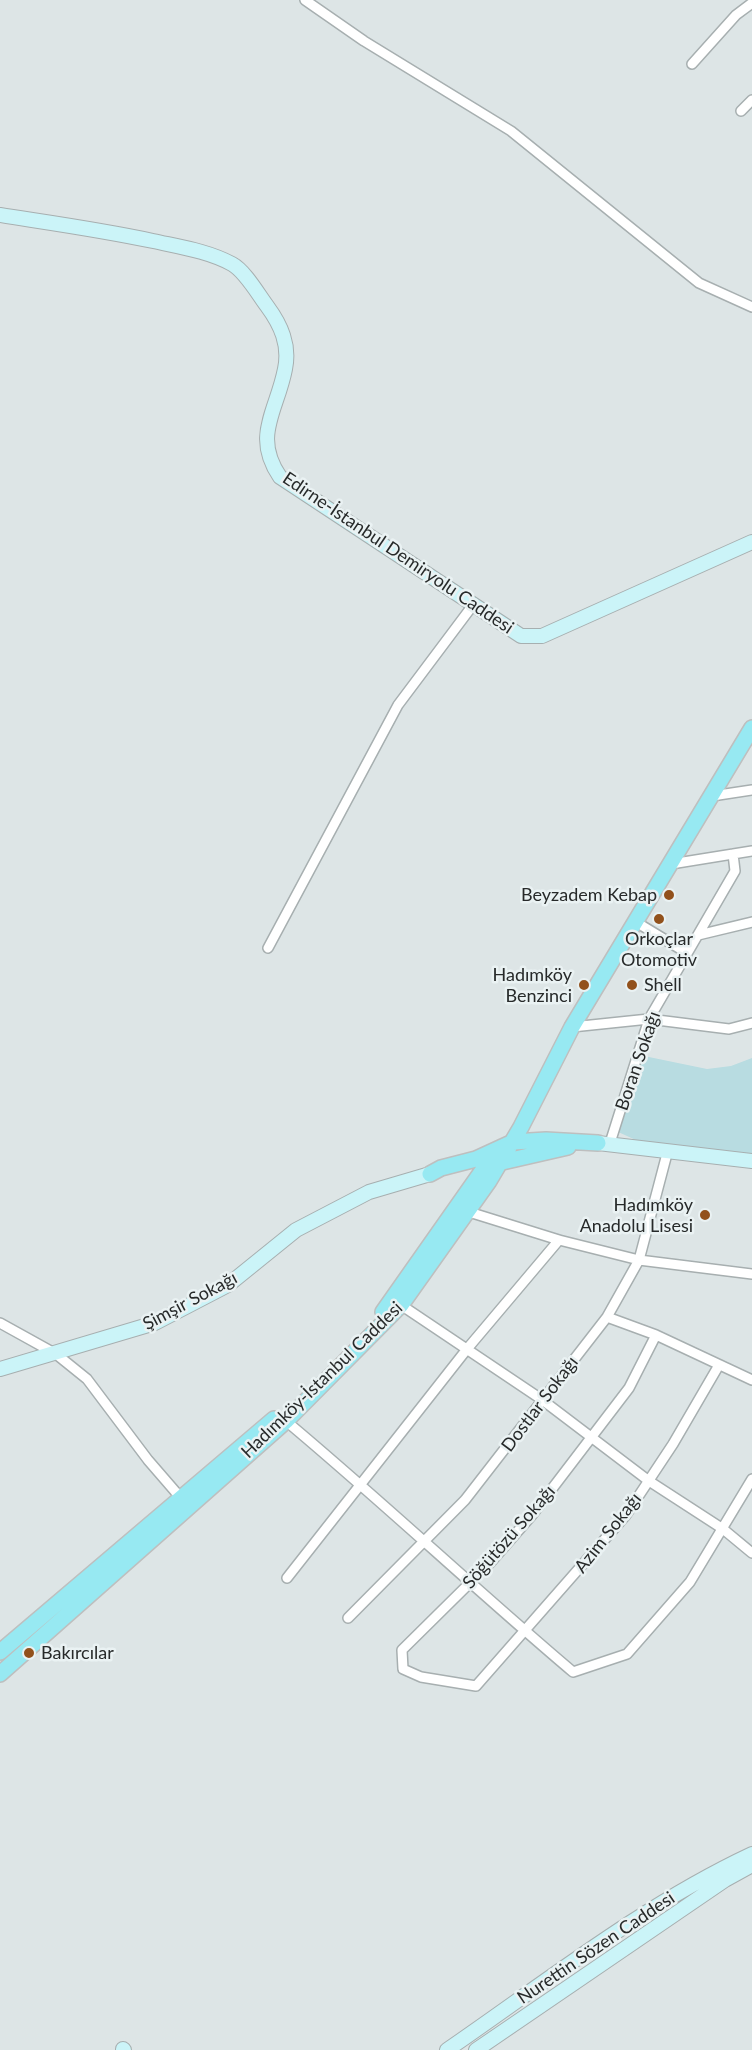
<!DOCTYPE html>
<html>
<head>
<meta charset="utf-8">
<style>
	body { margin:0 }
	canvas { display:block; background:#dde5e6 }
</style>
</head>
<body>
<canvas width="752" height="2050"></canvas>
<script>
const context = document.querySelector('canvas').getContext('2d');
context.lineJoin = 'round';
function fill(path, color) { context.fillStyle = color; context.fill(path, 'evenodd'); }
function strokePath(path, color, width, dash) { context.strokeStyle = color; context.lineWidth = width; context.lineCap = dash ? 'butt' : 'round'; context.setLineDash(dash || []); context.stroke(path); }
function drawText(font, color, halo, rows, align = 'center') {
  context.font = font + ' Lato,sans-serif'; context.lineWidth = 5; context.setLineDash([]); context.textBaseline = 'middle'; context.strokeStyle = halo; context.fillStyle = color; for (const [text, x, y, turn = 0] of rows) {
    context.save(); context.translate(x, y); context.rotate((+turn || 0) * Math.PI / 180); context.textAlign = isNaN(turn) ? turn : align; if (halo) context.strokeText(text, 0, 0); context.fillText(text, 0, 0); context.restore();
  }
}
fill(new Path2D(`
	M 644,1056 L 707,1069 L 731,1066 L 752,1058 L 752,1154 L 638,1141 L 616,1131 Z`), '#b8dce1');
const street = new Path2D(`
	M 305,0 L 364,41 L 511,131 L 699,283 L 752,307
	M 692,64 L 736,15 L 752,3
	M 741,111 L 752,100
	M 712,796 L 752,790
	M 671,864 L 752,851
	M 636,922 L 687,953
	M 698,935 L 752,922
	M 268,948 L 398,705 L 473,605
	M 572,1027 L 649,1019 L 729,1029 L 752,1023
	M 610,1143 L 649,1019 L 735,871 L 733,854
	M 469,1212 L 559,1240 L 639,1260 L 752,1274
	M 401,1305 L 541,1399 L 649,1481 L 723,1529 L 752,1553
	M 607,1317 L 656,1335 L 752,1380
	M 0,1323 L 56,1354 L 87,1379 L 148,1460 L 180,1497
	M 656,1335 L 629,1388 L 532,1515 L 490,1563 L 402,1650 L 403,1669 L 421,1677 L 476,1686 L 626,1515 L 673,1444 L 719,1365
	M 286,1421 C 384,1503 476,1590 573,1672 L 627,1654 L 690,1582 L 752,1479
	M 287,1578 L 467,1349 L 559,1240
	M 348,1618 L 465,1500 L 607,1317 L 639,1260 L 668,1150`);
const secondary = new Path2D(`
	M 0,215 C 51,223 102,230 153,241 C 180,247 208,251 232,264 C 245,271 258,294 267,306 C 281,325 290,345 285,369 C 277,411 252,436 280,477 L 521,636 L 542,636 L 752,542
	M 598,1143 L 752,1161
	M 0,1369 L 155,1323 L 228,1285 L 296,1230 L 369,1192 L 430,1174
	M 123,2049 L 124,2050
	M 447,2050 C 546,1982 643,1905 752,1854
	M 476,2050 L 725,1880 L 752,1865`);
const primary = new Path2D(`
	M 498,1163 L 568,1147
	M 430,1174 L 441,1168 L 476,1159 L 513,1142 L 546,1140 L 598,1143
	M 383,1312 L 492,1157
	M 0,1652 L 274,1419
	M 0,1674 L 286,1421 L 401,1305 L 489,1181 L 521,1127 L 572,1027 L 752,728`);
strokePath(street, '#a7afb0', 12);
strokePath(secondary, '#a7afb0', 16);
strokePath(primary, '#bebfbf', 18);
strokePath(street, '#fff', 9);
strokePath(secondary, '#cbf4f8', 14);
strokePath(primary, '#97e9f2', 15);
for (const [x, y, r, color] of [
	[669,895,6,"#92511c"],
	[659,919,6,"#92511c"],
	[584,985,6,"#92511c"],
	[632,985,6,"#92511c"],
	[705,1215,6,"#92511c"],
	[29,1653,6,"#92511c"]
]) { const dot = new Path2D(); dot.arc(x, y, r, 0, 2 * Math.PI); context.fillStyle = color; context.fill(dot); strokePath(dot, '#eaf2f3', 2); }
drawText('18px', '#272a2a', '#eaf2f3', [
	["Edirne-İstanbul Demiryolu Caddesi",398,553,34],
	["Boran Sokağı",638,1061,-71],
	["Şimşir Sokağı",190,1301,-28],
	["Hadımköy-İstanbul Caddesi",322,1380,-44],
	["Dostlar Sokağı",540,1404,-53],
	["Azim Sokağı",608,1533,-52],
	["Söğütözü Sokağı",509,1537,-49],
	["Nurettin Sözen Caddesi",596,1948,-34]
]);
drawText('18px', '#272a2a', '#eaf2f3', [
	["Beyzadem Kebap",657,895],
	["Orkoçlar",659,939,"center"],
	["Otomotiv",659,960,"center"],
	["Hadımköy",572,975],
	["Benzinci",572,996],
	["Shell",644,985,"left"],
	["Hadımköy",693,1205],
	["Anadolu Lisesi",693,1226],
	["Bakırcılar",41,1653,"left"]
], 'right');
</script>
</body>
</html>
